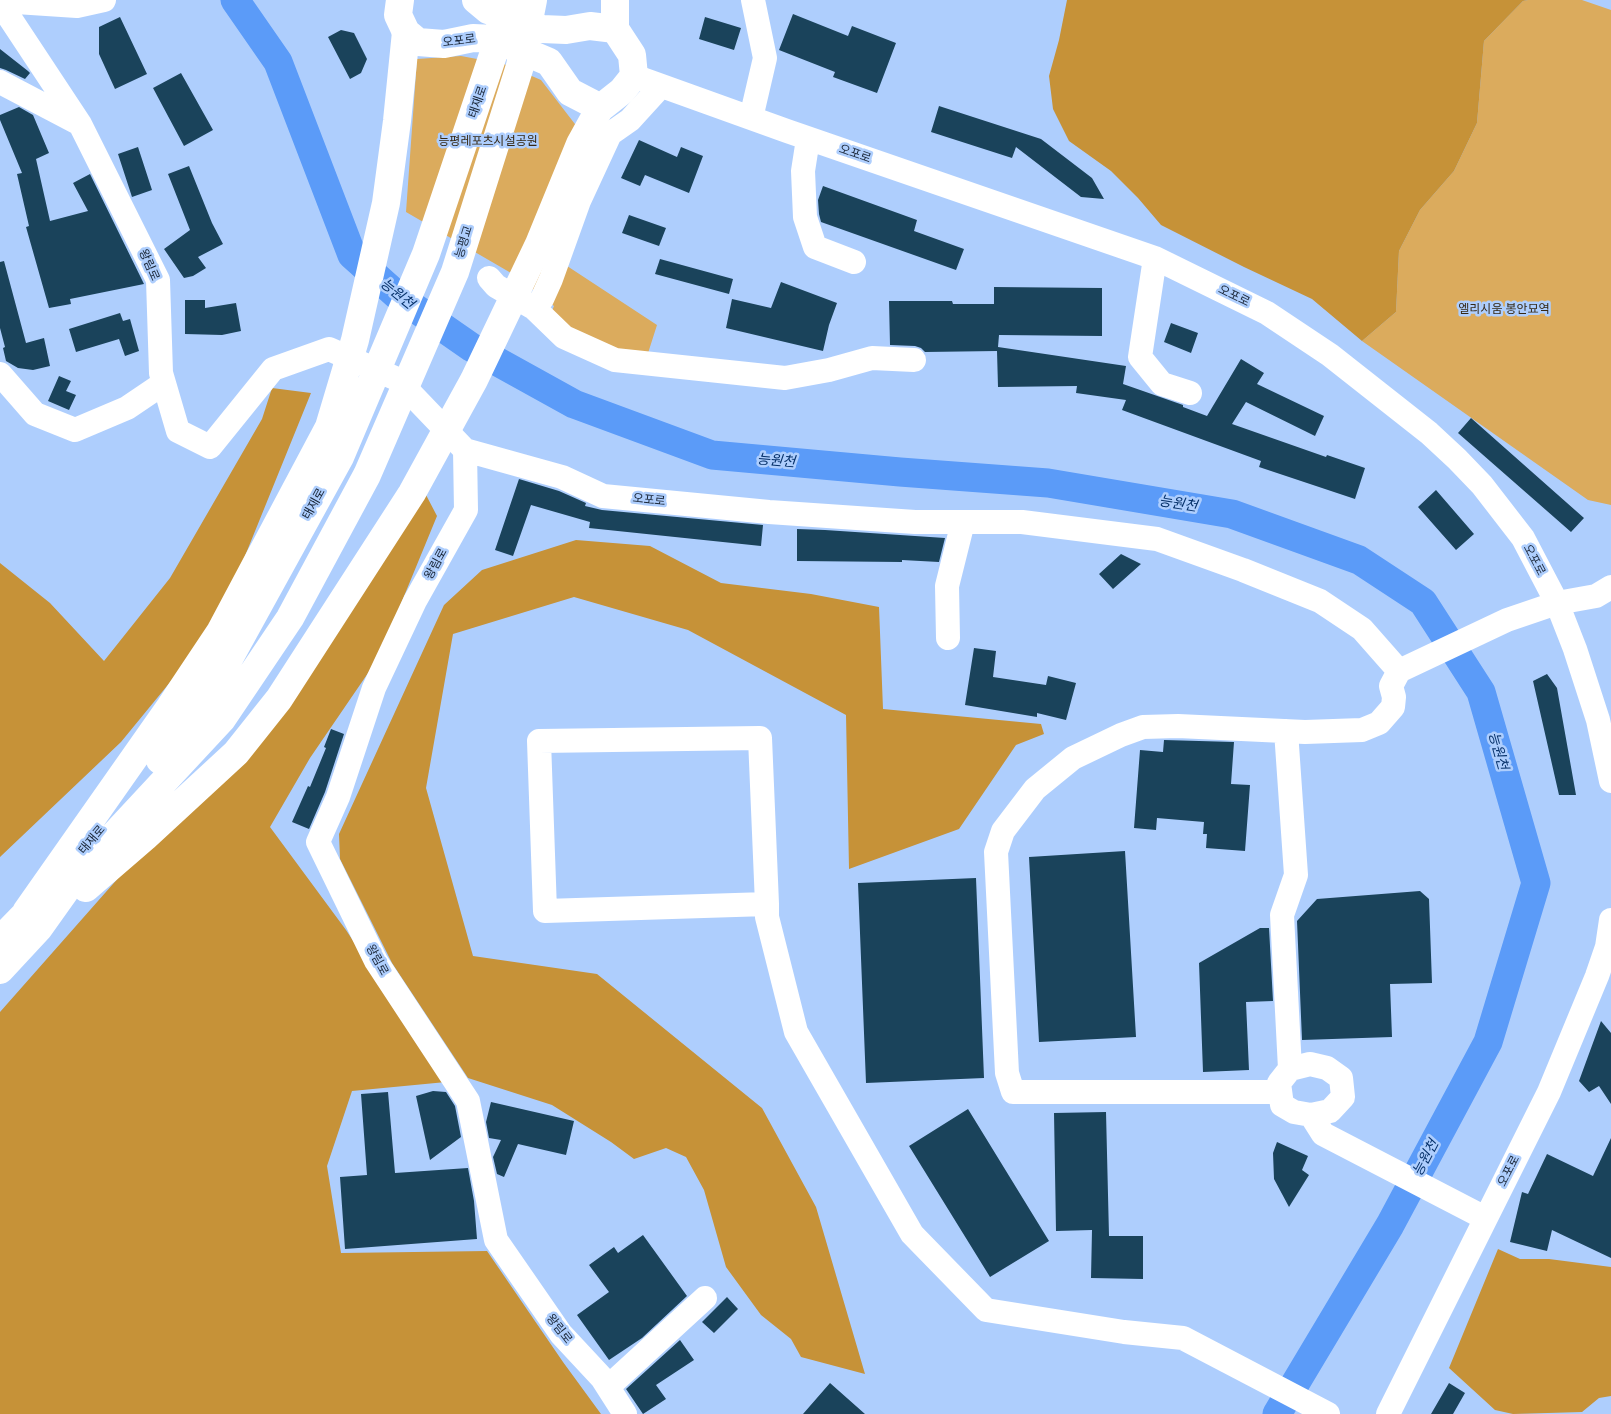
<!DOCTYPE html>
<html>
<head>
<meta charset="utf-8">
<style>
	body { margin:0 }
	canvas { display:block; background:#aecefd }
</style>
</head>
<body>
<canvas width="1611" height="1414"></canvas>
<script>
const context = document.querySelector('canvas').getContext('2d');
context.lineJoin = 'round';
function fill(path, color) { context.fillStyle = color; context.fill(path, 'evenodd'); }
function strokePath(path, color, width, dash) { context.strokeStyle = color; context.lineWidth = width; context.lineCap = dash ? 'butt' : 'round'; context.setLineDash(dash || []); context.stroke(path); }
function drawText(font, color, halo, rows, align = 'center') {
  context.font = font + ' Figtree,"Noto Sans KR",sans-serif'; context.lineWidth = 5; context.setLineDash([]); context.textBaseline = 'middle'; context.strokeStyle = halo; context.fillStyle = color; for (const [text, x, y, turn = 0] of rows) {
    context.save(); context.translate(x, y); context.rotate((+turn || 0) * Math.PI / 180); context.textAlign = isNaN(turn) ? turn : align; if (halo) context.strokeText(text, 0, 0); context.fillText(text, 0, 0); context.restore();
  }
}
fill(new Path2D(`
	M 1528,0 L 1582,0 L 1611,10 L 1611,505 L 1588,500 L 1362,341 L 1396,312 L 1399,251 L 1420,210 L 1454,171 L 1477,123 L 1484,41 L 1523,1 Z
	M 461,56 L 504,64 L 541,80 L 578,128 L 529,241 L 657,325 L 642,372 L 549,318 L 554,306 L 511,273 L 406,212 L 417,59 Z`), '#dbab5d');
fill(new Path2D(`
	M 1067,0 L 1528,0 L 1523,1 L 1484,41 L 1477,123 L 1454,171 L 1420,210 L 1399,251 L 1396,312 L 1362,341 L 1312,299 L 1244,267 L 1161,225 L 1138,198 L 1111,171 L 1069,141 L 1053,109 L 1049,76 L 1059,40 Z
	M 272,388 L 311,393 L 217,625 L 121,742 L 0,857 L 0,563 L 50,603 L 104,661 L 170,578 L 262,419 Z
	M 425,493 L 437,516 L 379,657 L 310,758 L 270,827 L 346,930 L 446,1082 L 352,1091 L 327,1166 L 341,1253 L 487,1251 L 563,1362 L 601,1414 L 0,1414 L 0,1012 L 173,816 Z
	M 576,540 L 650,546 L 721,583 L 811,594 L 879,607 L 883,709 L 1041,724 L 1044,734 L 1016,745 L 959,829 L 849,869 L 846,715 L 688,630 L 574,597 L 453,634 L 426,788 L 473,956 L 597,974 L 762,1108 L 816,1207 L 865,1374 L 801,1357 L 791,1339 L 761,1315 L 726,1267 L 704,1190 L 686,1157 L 666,1148 L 634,1159 L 611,1142 L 552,1105 L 468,1078 L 392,963 L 340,859 L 339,834 L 444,605 L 482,570 Z
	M 1498,1249 L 1520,1259 L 1549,1259 L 1611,1267 L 1611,1396 L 1599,1398 L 1582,1412 L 1513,1414 L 1495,1410 L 1449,1368 Z`), '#c69238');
strokePath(new Path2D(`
	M 235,0 L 278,62 L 352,255 L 399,297 L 471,347 L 574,404 L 712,455 L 900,472 L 1048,483 L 1232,514 L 1359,560 L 1423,602 L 1481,692 L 1536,883 L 1488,1042 L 1390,1225 L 1277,1414`), '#5b9bf8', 29);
fill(new Path2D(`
	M 793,14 L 848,36 L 852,26 L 896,43 L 877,93 L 833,77 L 835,72 L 779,50 Z
	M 120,17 L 147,74 L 115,89 L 99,54 L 99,27 Z
	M 705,17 L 741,28 L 734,50 L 699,39 Z
	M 341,30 L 354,33 L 367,59 L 361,73 L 350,79 L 328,37 Z
	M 0,49 L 28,71 L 30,73 L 25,79 L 6,70 L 0,68 Z
	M 181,73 L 213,130 L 184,146 L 153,88 Z
	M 939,106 L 1041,139 L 1092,178 L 1104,199 L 1081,197 L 1016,147 L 1012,158 L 931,132 Z
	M 19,107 L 33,115 L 49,153 L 36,159 L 50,221 L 88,211 L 73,183 L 90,174 L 144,284 L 70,299 L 71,304 L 49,308 L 26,227 L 29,226 L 17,174 L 22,173 L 0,120 L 0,115 Z
	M 639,140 L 677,157 L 681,147 L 703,156 L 689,193 L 645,175 L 640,186 L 621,178 Z
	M 138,147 L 152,190 L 132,197 L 118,154 Z
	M 189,166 L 212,223 L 223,244 L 198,257 L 206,268 L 193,276 L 184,278 L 164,249 L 190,230 L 168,174 Z
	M 823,186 L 917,220 L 914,231 L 964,249 L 956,270 L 821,222 L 819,214 L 818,200 Z
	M 629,215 L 666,228 L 659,246 L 622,233 Z
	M 660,259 L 733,279 L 729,294 L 655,274 Z
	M 4,261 L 26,343 L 44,338 L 50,366 L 33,370 L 18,368 L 6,361 L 3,348 L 5,347 L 0,328 L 0,262 Z
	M 781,282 L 837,303 L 829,325 L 823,351 L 726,328 L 732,299 L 771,308 Z
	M 994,287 L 1102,288 L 1102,336 L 999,335 L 998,347 L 1126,366 L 1123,384 L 1183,405 L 1183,407 L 1207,416 L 1241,359 L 1264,373 L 1257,384 L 1324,416 L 1315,436 L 1246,402 L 1232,424 L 1326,457 L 1327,455 L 1365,468 L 1355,499 L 1259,467 L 1261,461 L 1122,410 L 1126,400 L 1076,393 L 1077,386 L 998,387 L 997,351 L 925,352 L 921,348 L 915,346 L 890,345 L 889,301 L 952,301 L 953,304 L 994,304 Z
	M 185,300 L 205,300 L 205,308 L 236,303 L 241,331 L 222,335 L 185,334 Z
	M 120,313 L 123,321 L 130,319 L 139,351 L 125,356 L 119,339 L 76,352 L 69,329 Z
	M 1171,323 L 1198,333 L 1191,353 L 1164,342 Z
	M 59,376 L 71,381 L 66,391 L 76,395 L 69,410 L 48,401 Z
	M 1471,418 L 1584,518 L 1571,532 L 1458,433 Z
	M 519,479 L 559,491 L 586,503 L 585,506 L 602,510 L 763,525 L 761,546 L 589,528 L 590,522 L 531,505 L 513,556 L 495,550 Z
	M 1436,490 L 1474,534 L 1456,550 L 1418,507 Z
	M 797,529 L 825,530 L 945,538 L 939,562 L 902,560 L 902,562 L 797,561 Z
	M 1121,554 L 1141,564 L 1113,589 L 1099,574 Z
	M 974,648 L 996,651 L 993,677 L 1046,685 L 1048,676 L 1076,683 L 1066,720 L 1037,713 L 1037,717 L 965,705 Z
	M 1547,674 L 1557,688 L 1576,795 L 1559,795 L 1533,681 Z
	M 331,729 L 344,734 L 325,792 L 309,829 L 292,822 L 308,786 L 310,787 L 326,748 L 324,747 Z
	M 1164,740 L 1234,742 L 1231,784 L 1250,785 L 1245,851 L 1206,848 L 1207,834 L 1203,834 L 1204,822 L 1157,818 L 1156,830 L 1134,828 L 1140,750 L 1163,752 Z
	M 1125,851 L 1136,1037 L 1039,1042 L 1029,857 Z
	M 976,878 L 984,1078 L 866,1083 L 858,883 Z
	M 1420,891 L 1429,899 L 1432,983 L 1390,984 L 1392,1037 L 1302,1040 L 1297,921 L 1317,899 Z
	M 1260,928 L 1269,928 L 1273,1001 L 1246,1002 L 1249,1070 L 1203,1072 L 1199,963 Z
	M 1601,1021 L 1611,1033 L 1611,1104 L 1599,1086 L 1589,1092 L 1579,1081 Z
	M 433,1091 L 446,1092 L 455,1106 L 461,1137 L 430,1160 L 416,1096 Z
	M 388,1092 L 395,1173 L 468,1168 L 474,1201 L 477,1239 L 345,1249 L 340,1177 L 367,1175 L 361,1094 Z
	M 491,1102 L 574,1121 L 566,1155 L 518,1144 L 504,1177 L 497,1174 L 493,1157 L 501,1140 L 489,1138 L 486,1122 Z
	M 968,1109 L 1049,1241 L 990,1277 L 909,1146 Z
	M 1106,1112 L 1109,1236 L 1143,1236 L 1143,1279 L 1091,1278 L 1092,1230 L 1056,1231 L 1054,1113 Z
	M 1611,1138 L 1611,1258 L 1552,1230 L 1547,1251 L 1510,1242 L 1522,1192 L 1528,1194 L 1547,1154 L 1593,1176 Z
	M 1277,1142 L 1308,1156 L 1302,1170 L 1309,1175 L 1289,1207 L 1274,1179 L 1273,1153 Z
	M 643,1235 L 687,1296 L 642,1338 L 609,1360 L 577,1315 L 609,1292 L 589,1265 L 614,1247 L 618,1253 Z
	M 727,1297 L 738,1309 L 714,1333 L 702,1322 Z
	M 680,1340 L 694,1360 L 656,1385 L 666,1399 L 643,1414 L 626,1389 Z
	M 830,1383 L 865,1414 L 803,1414 Z
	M 1449,1383 L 1465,1393 L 1453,1414 L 1431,1414 Z`), '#1a435b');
strokePath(new Path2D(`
	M 0,1 L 77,6 L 104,0
	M 0,3 L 80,124 L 158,280 L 161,373 L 178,431 L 210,447 L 273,369 L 329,349 L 397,379 L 465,450 L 466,510 L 415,601 L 374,688 L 338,797 L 318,842 L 376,961 L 468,1101 L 496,1240 L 561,1334 L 602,1378 L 625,1414
	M 634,76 L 787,131 L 1155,258 L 1267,313 L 1330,355 L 1429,433 L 1457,459 L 1482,485 L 1523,538 L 1557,603 L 1575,649 L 1598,720 L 1611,781
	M 0,82 L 78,123
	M 751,118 L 765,58 L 753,0
	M 808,139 L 803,171 L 805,217 L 815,247 L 854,262
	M 1155,258 L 1140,357 L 1162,384 L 1190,393
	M 489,278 L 496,286 L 534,308 L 542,299 L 551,279 L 579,201 L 610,134 L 630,120 L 661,86
	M 534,308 L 564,337 L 615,360 L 785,378 L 829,370 L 872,358 L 914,360
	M 0,374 L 35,414 L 75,430 L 127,408 L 164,383
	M 465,450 L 562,477 L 603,496 L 769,512 L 915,522 L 1022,522 L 1157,539 L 1243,570 L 1320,601 L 1362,629 L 1399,671
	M 948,638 L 947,586 L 963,522
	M 1286,731 L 1296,875 L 1282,915 L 1290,1069
	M 767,904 L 545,911 L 539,741 L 760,738 L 767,904 L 767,917 L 796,1032 L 912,1234 L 986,1310 L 1124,1332 L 1183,1338 L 1328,1414
	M 1310,1064 L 1327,1068 L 1341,1078 L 1343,1097 L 1330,1111 L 1311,1115 L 1294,1112 L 1282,1105 L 1279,1083 L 1290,1069 Z
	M 1280,1092 L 1013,1092 L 1007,1073 L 996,852 L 1003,831 L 1035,789 L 1073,758 L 1121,735 L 1143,727 L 1178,726 L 1305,732 L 1362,730 L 1379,723 L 1393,707 L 1394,697 L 1391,686 L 1399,671 L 1507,620 L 1557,603 L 1596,596 L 1611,587
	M 1311,1115 L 1323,1134 L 1485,1218
	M 608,1387 L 705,1298
	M 1388,1414 L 1549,1092 L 1597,976 L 1607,947 L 1611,920`), '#fff', 24);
strokePath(new Path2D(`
	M 400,0 L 398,15 L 406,32 L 418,42 L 444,44 L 473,38 L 495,39 L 549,62 L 570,92 L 597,106 L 603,106 L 622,91 L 634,76 L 632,55 L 615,29 L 590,26 L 566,30 L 542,29 L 488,10 L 476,0`), '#fff', 28);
strokePath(new Path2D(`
	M 615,29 L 615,0
	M 160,760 L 198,715 L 340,457 L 426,254 L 493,55 L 507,0
	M 86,888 L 145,837 L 236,753 L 279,699 L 412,493 L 474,380 L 539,244 L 580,144 L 601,106
	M 26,912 L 170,707 L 220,632 L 329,427 L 355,340 L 386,203 L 397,121 L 406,32
	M 0,940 L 40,899
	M 0,970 L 39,928 L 76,876 L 222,719 L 290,618 L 367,475 L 455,272 L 520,66 L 533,0`), '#fff', 28);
drawText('12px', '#182435', '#aecefd', [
	["오포로",459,41,-7],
	["태재로",478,102,-71],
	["오포로",855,154,19],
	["능평교",464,242,-73],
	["왕림로",149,265,66],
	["오포로",1234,296,26],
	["오포로",649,500,6],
	["태재로",314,504,-61],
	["오포로",1534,560,62],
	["왕림로",436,564,-61],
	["태재로",92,840,-50],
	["왕림로",377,960,61],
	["오포로",1509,1171,-63],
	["왕림로",559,1329,52]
]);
drawText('12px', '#352815', '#aecefd', [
	["능평레포츠시설공원",488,141],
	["엘리시움 봉안묘역",1504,309]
]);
drawText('italic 14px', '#07326b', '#aecefd', [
	["능원천",397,294,39],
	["능원천",776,461,5],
	["능원천",1178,504,9],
	["능원천",1498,751,74],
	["능원천",1426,1158,-62]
]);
</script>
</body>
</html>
